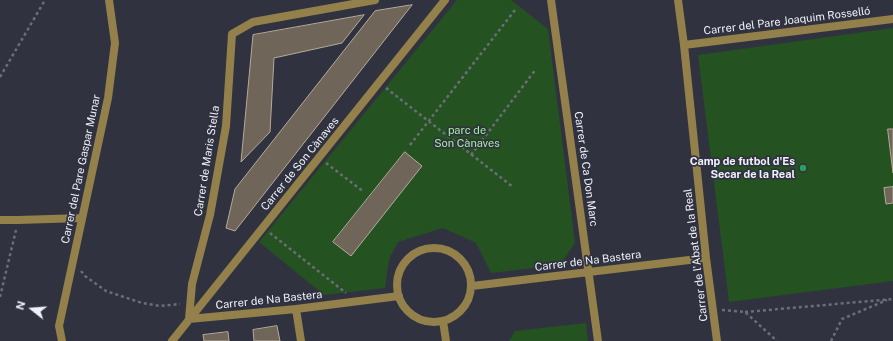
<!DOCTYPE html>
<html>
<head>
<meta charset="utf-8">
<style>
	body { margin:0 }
	#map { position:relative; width:893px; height:341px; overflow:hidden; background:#303240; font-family:"Public Sans",sans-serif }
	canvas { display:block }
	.north { position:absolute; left:12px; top:289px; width:40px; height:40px; -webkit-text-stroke:3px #303240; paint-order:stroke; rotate:287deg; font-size:11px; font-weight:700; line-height:16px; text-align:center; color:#eff0f9 }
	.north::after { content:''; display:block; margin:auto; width:14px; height:18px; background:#eff0f9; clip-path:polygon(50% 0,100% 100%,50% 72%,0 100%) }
</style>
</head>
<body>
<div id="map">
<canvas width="893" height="341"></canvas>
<div class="north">N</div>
</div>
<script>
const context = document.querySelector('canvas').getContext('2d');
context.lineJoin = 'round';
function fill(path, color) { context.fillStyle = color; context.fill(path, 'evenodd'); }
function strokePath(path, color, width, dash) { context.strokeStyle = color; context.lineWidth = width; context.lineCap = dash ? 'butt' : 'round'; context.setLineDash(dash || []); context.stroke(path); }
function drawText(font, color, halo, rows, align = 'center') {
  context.font = font + ' "Public Sans",sans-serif'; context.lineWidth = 3.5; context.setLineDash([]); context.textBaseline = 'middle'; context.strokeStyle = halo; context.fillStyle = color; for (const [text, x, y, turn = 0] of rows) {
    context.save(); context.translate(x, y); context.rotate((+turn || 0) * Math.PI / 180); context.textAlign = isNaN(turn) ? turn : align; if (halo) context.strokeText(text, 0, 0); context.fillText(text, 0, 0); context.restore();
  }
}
fill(new Path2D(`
	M 457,0 L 511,0 L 548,29 L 575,243 L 560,265 L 491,273 L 476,243 L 443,228 L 398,242 L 389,259 L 385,288 L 324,295 L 259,242 Z
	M 893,28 L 893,281 L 729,302 L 698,55 Z
	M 586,323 L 588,341 L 509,341 L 515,331 Z`), '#255221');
const building = new Path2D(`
	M 412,5 L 235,231 L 226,228 L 235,189 L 375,11 Z
	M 364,15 L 342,43 L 274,58 L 270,132 L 241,162 L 253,35 Z
	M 888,129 L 893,129 L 893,173 L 890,149 Z
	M 405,152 L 422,166 L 351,256 L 333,242 Z
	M 893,187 L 893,203 L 886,204 L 884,188 Z
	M 277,326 L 280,341 L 254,341 L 253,330 Z
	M 228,332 L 229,341 L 204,341 L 203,335 Z`);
fill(building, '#6f6558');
strokePath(building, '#b5aa9c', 1);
strokePath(new Path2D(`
	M 0,77 L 45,0
	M 386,88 L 513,187
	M 410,145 L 515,10
	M 471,155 L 536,69
	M 326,163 L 364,192
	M 270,233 L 346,293
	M 81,271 L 85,276 L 106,291 L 142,303 L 160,306 L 180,304
	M 0,297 L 16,230
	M 722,310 L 745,312 L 777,341
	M 745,312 L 893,299
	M 831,341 L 842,319 L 887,300`), '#6b6d7a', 2.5, [3, 3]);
strokePath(new Path2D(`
	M 551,0 L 598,341
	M 678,0 L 684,45 L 706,258 L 717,341
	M 684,45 L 893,19
	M 0,220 L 18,220 L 82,218
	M397 285a37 37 0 1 1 74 0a37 37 0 1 1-74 0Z
	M 472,286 L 706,258
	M 296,309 L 301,341
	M 189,319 L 192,284 L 210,215 L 226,126 L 232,34 L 253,22 L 375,0
	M 189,319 L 296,309 L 399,296
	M 443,321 L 446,341
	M 62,341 L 59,326 L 108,98 L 115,43 L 109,0
	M 172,341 L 445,0`), '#94804a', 8);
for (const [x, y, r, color] of [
	[803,168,4,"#2e9e5b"]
]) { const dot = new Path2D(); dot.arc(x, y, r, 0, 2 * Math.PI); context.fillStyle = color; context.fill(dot); strokePath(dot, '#303240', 1.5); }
drawText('11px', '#eff0f9', '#303240', [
	["Carrer del Pare Joaquim Rosselló",787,21,-7],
	["Carrer de Maris Stella",207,161,-81],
	["Carrer de Son Cànaves",300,164,-51],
	["Carrer del Pare Gaspar Munar",81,169,-78],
	["Carrer de Ca Don Marc",586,169,82],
	["Carrer de l'Abat de la Real",696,255,-97],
	["Carrer de Na Bastera",588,261,-7],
	["Carrer de Na Bastera",269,300,-6]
]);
drawText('11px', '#a2ef99', '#303240', [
	["parc de",467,131],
	["Son Cànaves",467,144]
]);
drawText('bold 11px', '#eff0f9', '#303240', [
	["Camp de futbol d'Es",795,162],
	["Secar de la Real",795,175]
], 'right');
</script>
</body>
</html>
